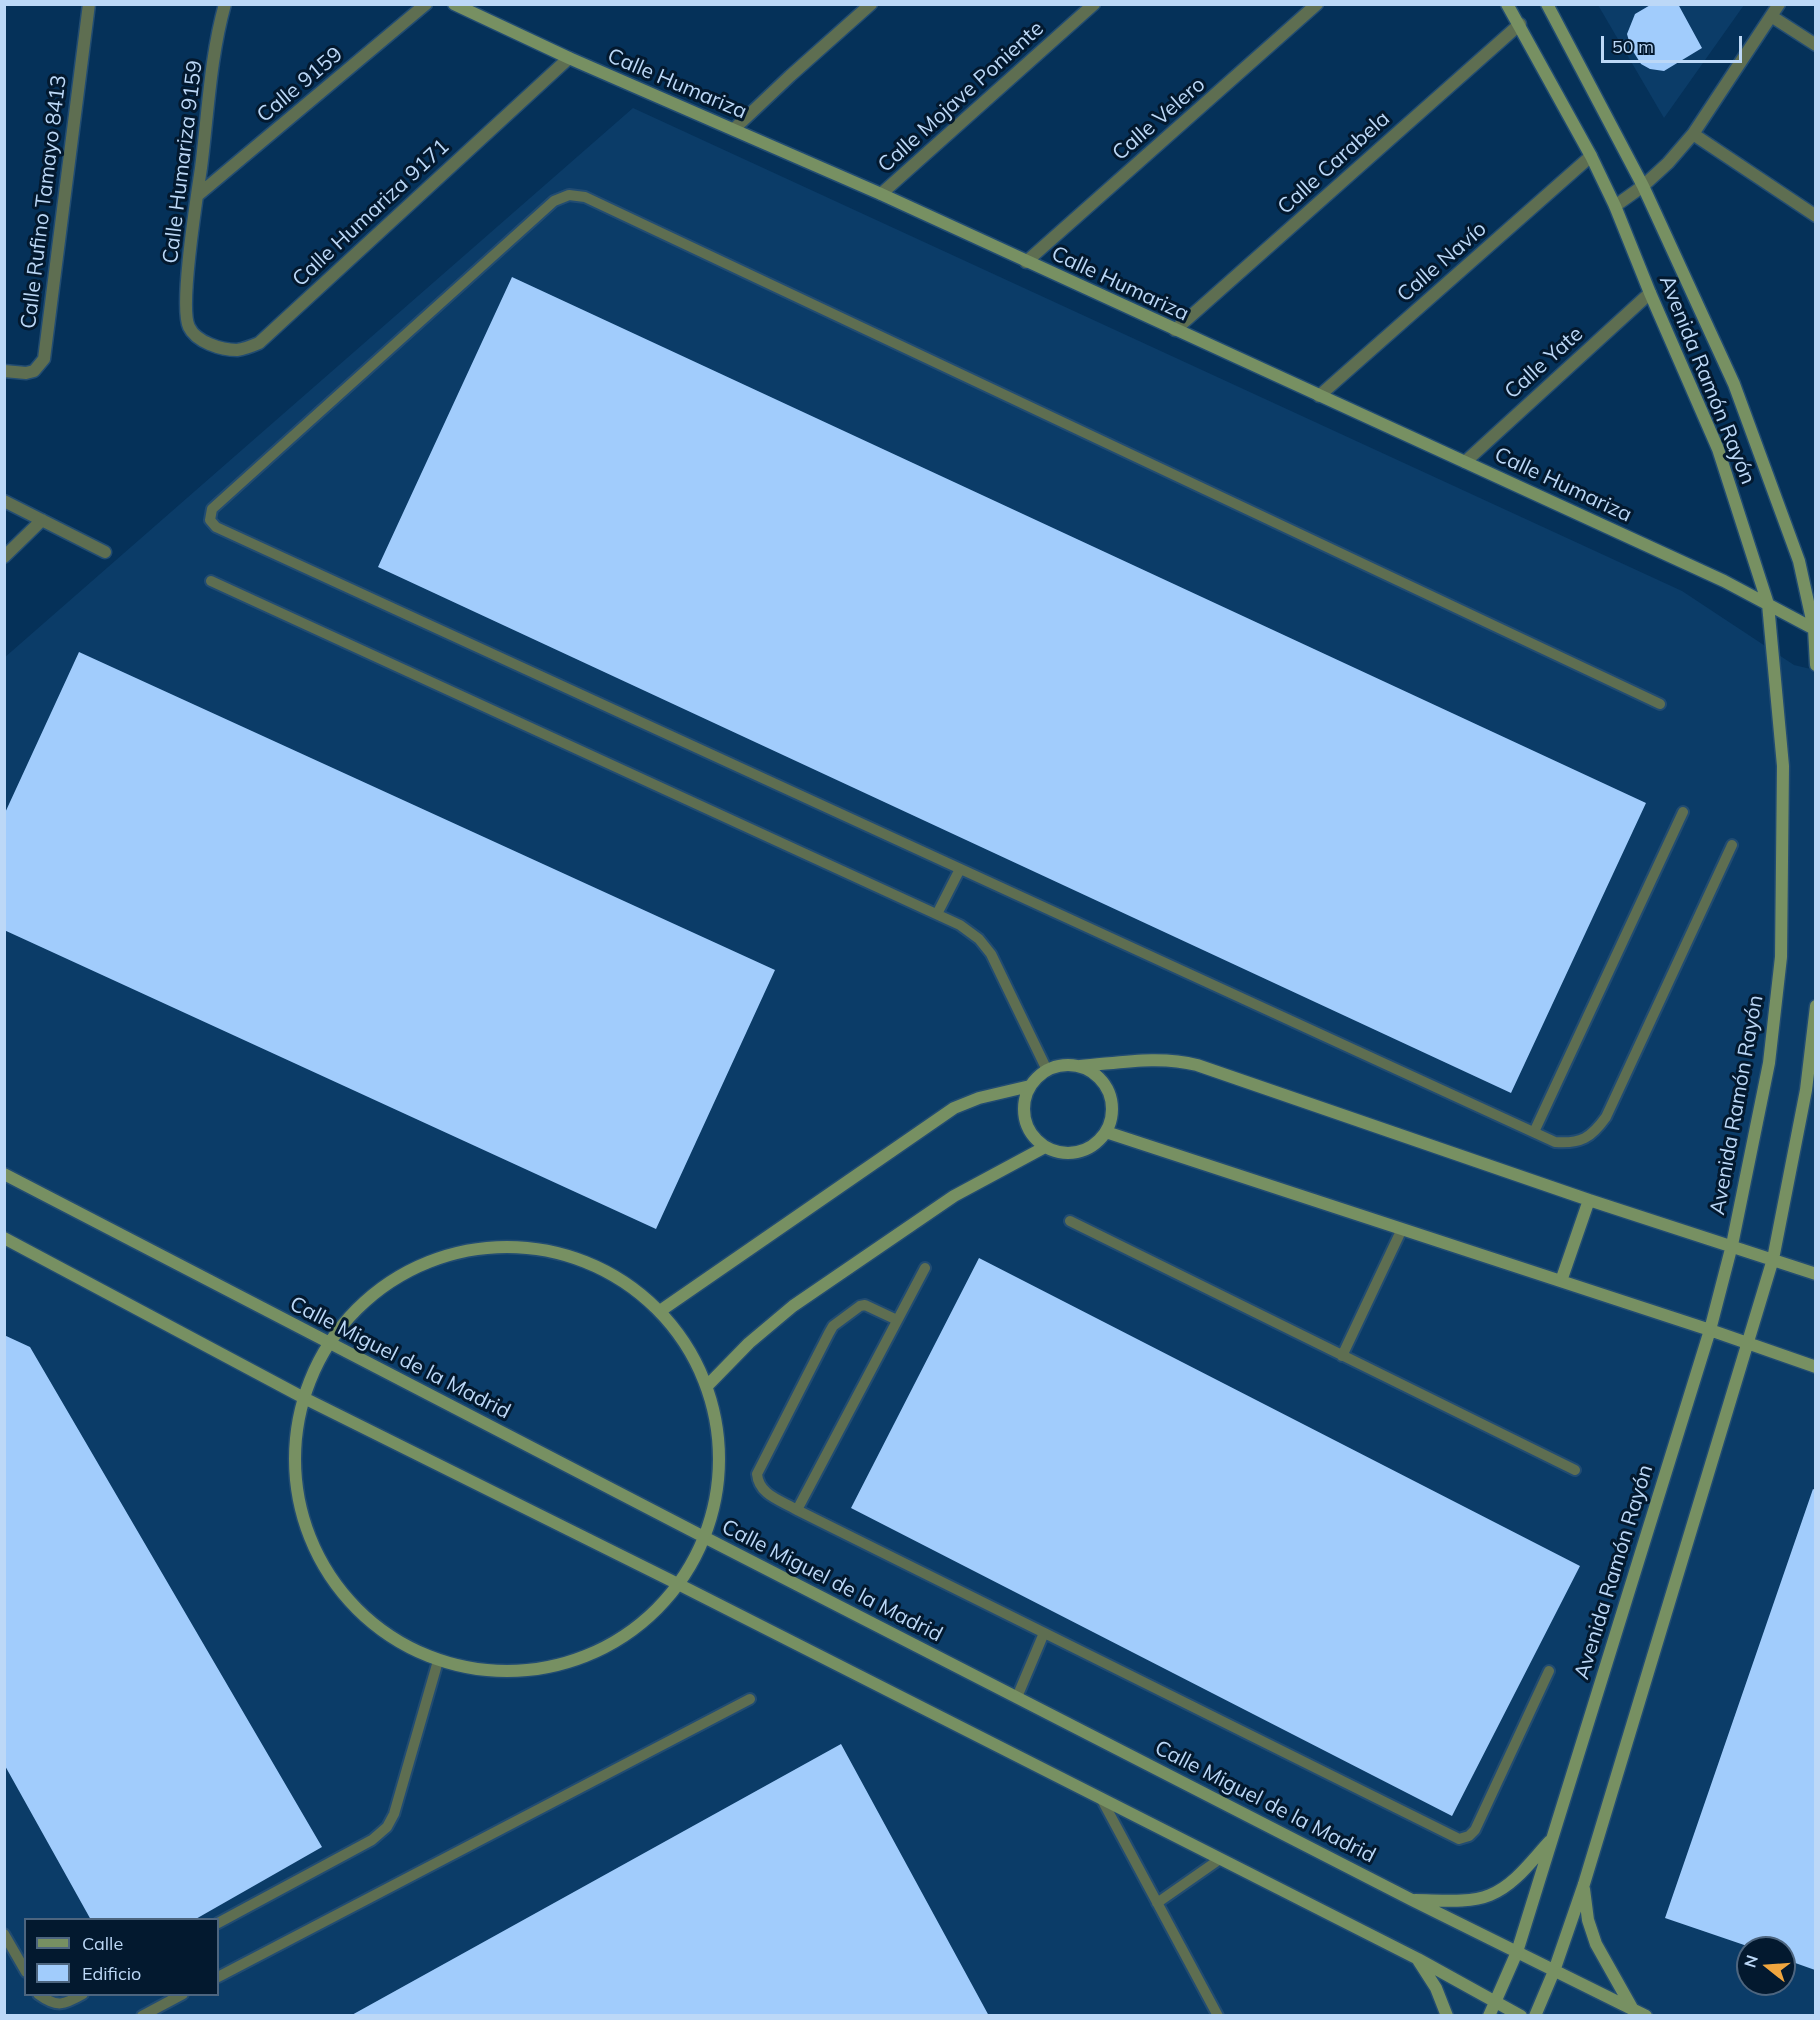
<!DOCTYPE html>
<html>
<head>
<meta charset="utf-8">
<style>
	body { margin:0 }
	#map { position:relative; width:1820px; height:2020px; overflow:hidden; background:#053159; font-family:Mulish,sans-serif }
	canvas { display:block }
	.frame { position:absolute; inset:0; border:6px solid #bcd8f7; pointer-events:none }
	.legend { position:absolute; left:24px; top:1918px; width:195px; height:78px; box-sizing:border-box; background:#03192f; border:2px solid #4d657f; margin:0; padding:8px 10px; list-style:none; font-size:18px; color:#bcd8f7 }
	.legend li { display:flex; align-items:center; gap:12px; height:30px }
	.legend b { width:30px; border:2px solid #4d657f }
	.north { position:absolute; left:1736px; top:1936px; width:60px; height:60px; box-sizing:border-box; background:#03192f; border:2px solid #4d657f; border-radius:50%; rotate:287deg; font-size:16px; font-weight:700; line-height:24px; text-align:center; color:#bcd8f7 }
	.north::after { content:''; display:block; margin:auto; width:21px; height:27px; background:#f0a63f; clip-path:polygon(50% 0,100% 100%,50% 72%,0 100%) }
	.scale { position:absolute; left:1601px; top:36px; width:141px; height:27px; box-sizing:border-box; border:3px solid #bcd8f7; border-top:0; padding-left:8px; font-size:18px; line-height:21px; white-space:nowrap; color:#bcd8f7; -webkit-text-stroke:4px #03192f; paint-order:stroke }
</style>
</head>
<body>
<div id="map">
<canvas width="1820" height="2020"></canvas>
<div class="frame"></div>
<ul class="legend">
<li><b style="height:8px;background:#779062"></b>Calle</li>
<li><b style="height:16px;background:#a1ccfc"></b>Edificio</li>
</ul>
<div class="north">N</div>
<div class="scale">50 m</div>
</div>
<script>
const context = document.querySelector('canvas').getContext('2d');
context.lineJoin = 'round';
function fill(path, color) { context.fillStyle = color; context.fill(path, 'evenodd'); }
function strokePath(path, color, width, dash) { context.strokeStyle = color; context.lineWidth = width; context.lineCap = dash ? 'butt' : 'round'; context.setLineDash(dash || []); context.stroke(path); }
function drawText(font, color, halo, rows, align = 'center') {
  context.font = font + ' Mulish,sans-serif'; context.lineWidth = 6; context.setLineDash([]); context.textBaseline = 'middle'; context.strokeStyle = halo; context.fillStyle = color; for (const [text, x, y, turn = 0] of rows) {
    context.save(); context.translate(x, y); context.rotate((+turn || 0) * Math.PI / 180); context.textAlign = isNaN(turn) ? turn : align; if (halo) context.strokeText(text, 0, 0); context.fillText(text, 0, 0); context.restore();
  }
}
fill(new Path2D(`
	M 1598,5 L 1744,5 L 1664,118 Z
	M 633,108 L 1682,591 L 1794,665 L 1815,670 L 1815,2015 L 5,2015 L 4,658 ZM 26,1920 L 218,1920 L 218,1994 L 26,1994 ZM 1748,1948 L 1784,1948 L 1784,1984 L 1748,1984 Z`), '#0b3c68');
fill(new Path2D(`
	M 1652,4 L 1678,4 L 1702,48 L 1664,71 L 1650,69 L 1641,64 L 1631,48 L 1627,34 L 1635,14 Z
	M 512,277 L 1646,803 L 1511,1093 L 378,567 Z
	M 79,652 L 775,970 L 656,1229 L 4,930 L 4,815 Z
	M 979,1258 L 1580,1566 L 1452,1816 L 851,1508 Z
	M 4,1335 L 30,1347 L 322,1847 L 194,1920 L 91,1920 L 4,1764 Z
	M 1813,1489 L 1815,1490 L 1815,1970 L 1784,1959 L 1784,1948 L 1753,1948 L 1665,1918 Z
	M 841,1744 L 989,2016 L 350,2016 Z`), '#a1ccfc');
const lane = new Path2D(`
	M 211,581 L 960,925 L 979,939 L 991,954 L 1047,1070
	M 1660,704 L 585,197 L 569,195 L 554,201 L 212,509 L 210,520 L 216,527 L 1555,1142 C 1581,1144 1591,1138 1606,1117 L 1732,845
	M 937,914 L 960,869
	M 1534,1132 L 1683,812
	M 1070,1221 L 1575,1470
	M 897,1320 L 865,1305 L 860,1306 L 833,1326 L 829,1333 L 757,1474 C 759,1495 780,1500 797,1510 L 1459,1839 L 1469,1836 L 1475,1830 L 1549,1671
	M 1342,1356 L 1402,1229
	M 797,1510 L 925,1268
	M 1017,1697 L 1044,1633
	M 1101,1798 L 1218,2016
	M 1157,1903 L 1220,1859
	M 218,1923 L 372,1840 L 387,1827 L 394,1814 L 438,1661
	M 4,1934 L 26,1972
	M 218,1977 L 750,1699
	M 38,1994 C 57,2008 64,2005 83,1994
	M 142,2016 L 183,1994`);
const street = new Path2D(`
	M 225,4 C 210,57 208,114 201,168 C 197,196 179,307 189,327 C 196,342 221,350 237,350 C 244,349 252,346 259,343 L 569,58
	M 1771,16 L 1816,45
	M 734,129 L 790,76 L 871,4
	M 1693,134 L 1816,216
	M 881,194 L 1094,4
	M 198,195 L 426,4
	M 1615,206 L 1643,186 L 1668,163 L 1693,134 L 1779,4
	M 1026,262 L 1317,4
	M 1175,330 L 1520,24
	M 4,371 L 26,373 L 34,371 L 44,359 L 89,4
	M 1319,396 L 1591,156
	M 1465,462 L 1650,293
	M 4,501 L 105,552
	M 4,557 L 42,520`);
const secondary = new Path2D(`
	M 454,4 L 569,58 L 881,194 L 1465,462 L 1724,581 L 1816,630
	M 1547,4 L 1643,186 L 1734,384 L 1799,561 L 1814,629 L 1816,665
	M1024 1109a44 44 0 1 1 88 0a44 44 0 1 1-88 0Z
	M 1080,1066 C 1119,1063 1159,1055 1197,1065 L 1589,1200 L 1816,1274
	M 1106,1132 L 1710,1330 L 1816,1367
	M 4,1174 L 704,1537 L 1412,1900 L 1646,2016
	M 4,1238 L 304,1398 L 678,1584 L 1418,1959 L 1521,2016
	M295 1459a212 212 0 1 1 424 0a212 212 0 1 1-424 0Z
	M 1561,1281 L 1589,1200
	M 660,1311 L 954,1108 L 979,1098 L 1030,1086
	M 707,1386 L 749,1343 L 793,1306 L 954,1196 L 1045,1147
	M 1584,1889 L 1588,1920 L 1596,1944 L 1632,2008
	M 1415,1900 C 1438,1900 1468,1904 1490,1895 C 1515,1885 1532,1860 1550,1841
	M 1418,1960 L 1436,1988 L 1447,2016
	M 1489,2016 L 1517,1952 L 1710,1330 L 1732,1245 L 1769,1063 L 1781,957 L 1783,766 L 1768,604 L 1718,449 L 1650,293 L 1615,206 L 1591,156 L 1507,4
	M 1535,2016 L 1554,1971 L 1584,1884 L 1773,1259 L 1806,1090 L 1816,1006`);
strokePath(lane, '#224c72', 14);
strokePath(street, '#224c72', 15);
strokePath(secondary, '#224c72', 15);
strokePath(lane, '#5e6e51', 10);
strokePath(street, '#5e6e51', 12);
strokePath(secondary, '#779062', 12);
drawText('21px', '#bcd8f7', '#03192f', [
	["Calle Humariza",677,84,23],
	["Calle 9159",300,85,-40],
	["Calle Mojave Poniente",961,97,-42],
	["Calle Velero",1159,119,-41],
	["Calle Humariza 9159",183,162,-83],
	["Calle Carabela",1334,163,-42],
	["Calle Rufino Tamayo 8413",44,202,-83],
	["Calle Humariza 9171",371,213,-43],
	["Calle Navío",1442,262,-41],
	["Calle Humariza",1120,284,25],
	["Calle Yate",1544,363,-42],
	["Avenida Ramón Rayón",1707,380,68],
	["Calle Humariza",1563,485,25],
	["Avenida Ramón Rayón",1737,1105,-80],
	["Calle Miguel de la Madrid",400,1358,27],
	["Avenida Ramón Rayón",1614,1572,-73],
	["Calle Miguel de la Madrid",832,1581,27],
	["Calle Miguel de la Madrid",1265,1802,27]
]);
</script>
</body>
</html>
